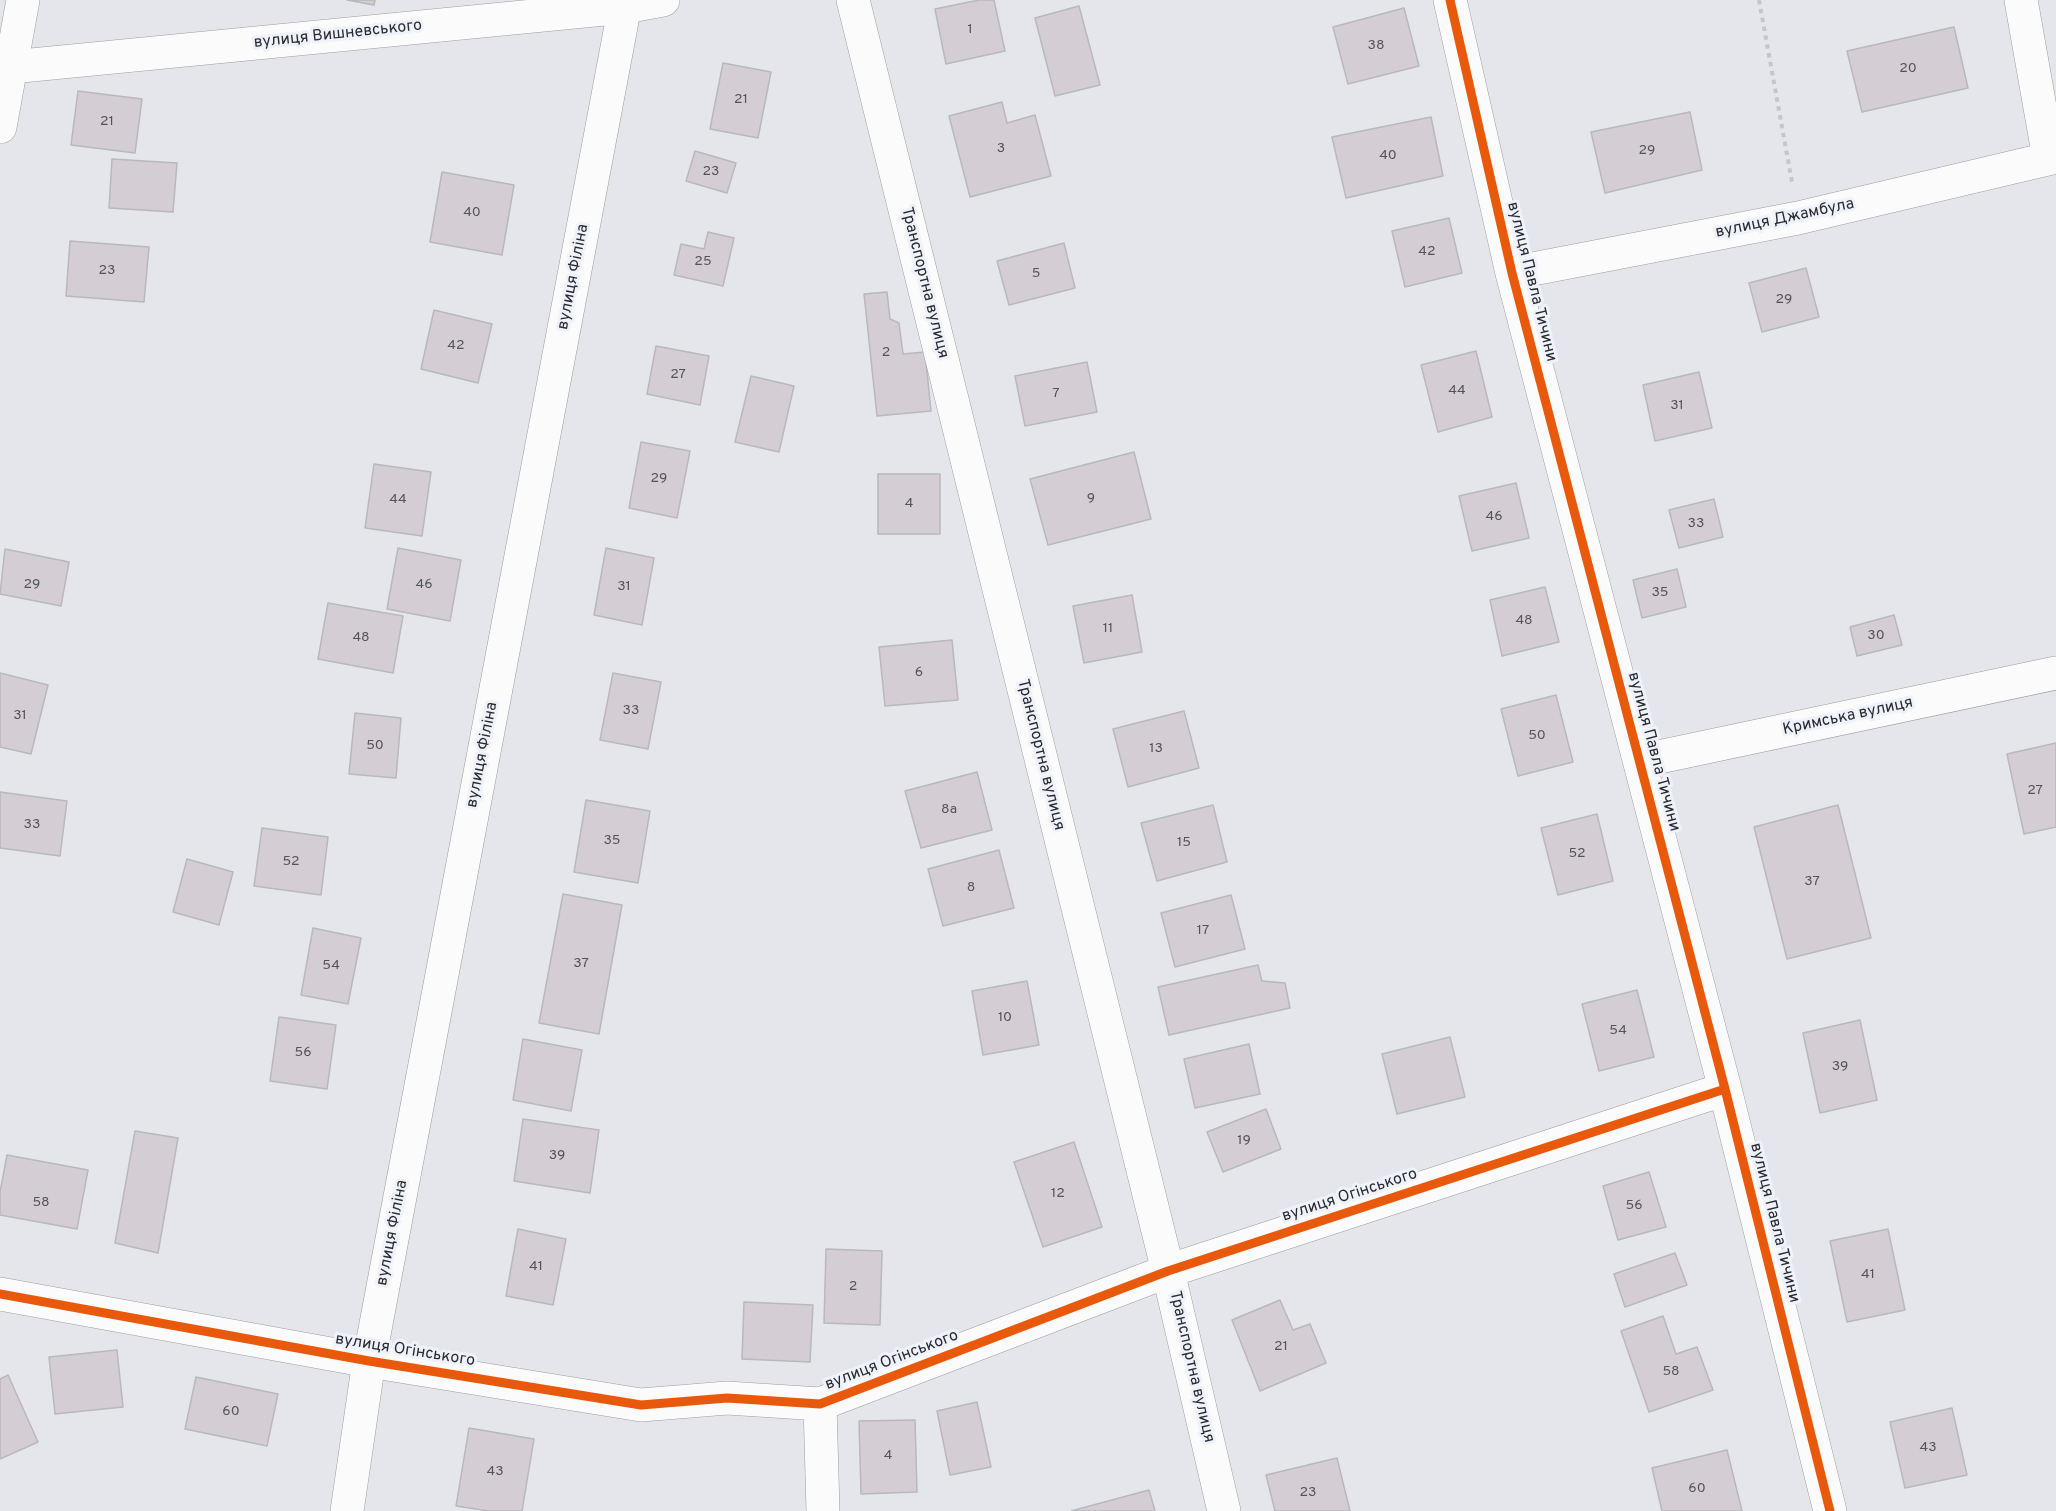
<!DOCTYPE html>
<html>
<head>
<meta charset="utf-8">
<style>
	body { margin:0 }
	canvas { display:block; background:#e5e6eb }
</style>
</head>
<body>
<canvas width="2056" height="1511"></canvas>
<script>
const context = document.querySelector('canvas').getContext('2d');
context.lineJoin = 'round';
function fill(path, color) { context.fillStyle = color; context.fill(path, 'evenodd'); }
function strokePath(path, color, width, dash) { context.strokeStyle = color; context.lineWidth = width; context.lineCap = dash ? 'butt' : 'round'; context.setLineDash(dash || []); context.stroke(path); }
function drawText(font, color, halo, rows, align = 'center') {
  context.font = font + ' Overpass,sans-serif'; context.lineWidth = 6; context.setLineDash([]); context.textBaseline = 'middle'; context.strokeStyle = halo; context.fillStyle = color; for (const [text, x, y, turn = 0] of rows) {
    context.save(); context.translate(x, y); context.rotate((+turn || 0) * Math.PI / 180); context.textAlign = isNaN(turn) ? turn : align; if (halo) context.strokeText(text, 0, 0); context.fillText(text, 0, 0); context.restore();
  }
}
const building = new Path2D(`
	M 347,0 L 375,0 L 374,5 Z
	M 979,0 L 994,0 L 1005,51 L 946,64 L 935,9 Z
	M 1079,6 L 1100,85 L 1055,96 L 1035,18 Z
	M 1404,8 L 1419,66 L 1348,84 L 1333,27 Z
	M 1954,27 L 1968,88 L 1862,112 L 1847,51 Z
	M 723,63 L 771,72 L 758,138 L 710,129 Z
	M 78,91 L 142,99 L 135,153 L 71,145 Z
	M 1002,102 L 1007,123 L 1035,115 L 1051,176 L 970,197 L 949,116 Z
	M 1690,112 L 1702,170 L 1605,193 L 1591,132 Z
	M 1431,117 L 1443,176 L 1346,198 L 1332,137 Z
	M 695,151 L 736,163 L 727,193 L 686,181 Z
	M 112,159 L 177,163 L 173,212 L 109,208 Z
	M 442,172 L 514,185 L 502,255 L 430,242 Z
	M 1449,218 L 1462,273 L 1405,287 L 1392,231 Z
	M 708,232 L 734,238 L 723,286 L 674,275 L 681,244 L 704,249 Z
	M 70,241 L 149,247 L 144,302 L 66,296 Z
	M 1064,243 L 1075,288 L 1009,305 L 997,261 Z
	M 1806,268 L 1819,317 L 1762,332 L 1749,283 Z
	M 887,292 L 890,319 L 899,323 L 903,354 L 925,352 L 931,411 L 877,416 L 864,294 Z
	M 434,310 L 492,324 L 478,383 L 421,369 Z
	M 656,346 L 709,356 L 700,405 L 647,394 Z
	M 1476,351 L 1492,417 L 1438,432 L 1421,365 Z
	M 1087,362 L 1097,412 L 1025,426 L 1015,376 Z
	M 1699,372 L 1712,428 L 1655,441 L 1643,385 Z
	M 751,376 L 794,386 L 779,452 L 735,442 Z
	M 641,442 L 690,451 L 677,518 L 629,508 Z
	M 1134,452 L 1151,519 L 1048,545 L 1030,479 Z
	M 374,464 L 431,472 L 422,536 L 365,528 Z
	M 878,474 L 940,474 L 940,534 L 878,534 Z
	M 1516,483 L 1529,538 L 1472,551 L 1459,496 Z
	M 1714,499 L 1723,537 L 1679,548 L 1669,510 Z
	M 398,548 L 461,560 L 450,621 L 387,609 Z
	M 606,548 L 654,558 L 642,625 L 594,615 Z
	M 5,549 L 69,562 L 61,606 L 0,594 Z
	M 1677,569 L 1686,607 L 1642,618 L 1633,580 Z
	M 1545,587 L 1559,642 L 1502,656 L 1490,600 Z
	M 1132,595 L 1142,652 L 1084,663 L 1073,606 Z
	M 328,603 L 403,616 L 393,673 L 318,659 Z
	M 1894,615 L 1902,645 L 1857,656 L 1850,627 Z
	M 952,640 L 958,700 L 885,706 L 879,647 Z
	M 0,673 L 48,685 L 31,754 L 0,747 Z
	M 613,673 L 661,682 L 648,749 L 600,740 Z
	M 1556,695 L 1573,762 L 1518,776 L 1501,709 Z
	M 1184,711 L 1199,768 L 1128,787 L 1113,729 Z
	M 355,713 L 401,718 L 396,778 L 349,774 Z
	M 2056,743 L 2056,827 L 2024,834 L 2007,754 Z
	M 977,772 L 992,830 L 921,848 L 905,791 Z
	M 0,792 L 67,801 L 60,856 L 0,848 Z
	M 586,800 L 650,811 L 638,883 L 574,872 Z
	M 1213,805 L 1227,862 L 1157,881 L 1141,823 Z
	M 1838,805 L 1871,938 L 1787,959 L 1754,827 Z
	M 1597,814 L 1613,881 L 1558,895 L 1541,828 Z
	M 262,828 L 328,837 L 321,895 L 254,886 Z
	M 999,850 L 1014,908 L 943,926 L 928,869 Z
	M 187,859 L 233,872 L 219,925 L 173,912 Z
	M 563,894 L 622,905 L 599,1034 L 539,1023 Z
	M 1231,895 L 1245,949 L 1175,967 L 1161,913 Z
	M 313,928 L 361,938 L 348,1004 L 301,995 Z
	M 1258,965 L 1262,981 L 1285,983 L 1290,1008 L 1169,1035 L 1158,987 Z
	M 1027,981 L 1039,1045 L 983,1055 L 972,991 Z
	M 1637,990 L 1654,1057 L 1599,1071 L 1582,1004 Z
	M 279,1017 L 336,1025 L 327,1089 L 270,1081 Z
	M 1860,1020 L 1877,1100 L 1820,1113 L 1803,1033 Z
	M 1450,1037 L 1465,1097 L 1397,1114 L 1382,1054 Z
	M 523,1039 L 582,1050 L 571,1111 L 513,1100 Z
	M 1249,1044 L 1260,1094 L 1195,1108 L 1184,1059 Z
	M 1266,1109 L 1281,1149 L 1223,1172 L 1207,1132 Z
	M 523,1119 L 599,1130 L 590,1193 L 514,1181 Z
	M 135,1131 L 178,1138 L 158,1253 L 115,1243 Z
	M 1074,1142 L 1102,1227 L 1043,1247 L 1014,1162 Z
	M 7,1155 L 88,1170 L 77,1229 L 0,1215 L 0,1192 Z
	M 1649,1172 L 1666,1227 L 1618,1240 L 1603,1186 Z
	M 518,1229 L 566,1239 L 553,1305 L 506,1296 Z
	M 1888,1229 L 1905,1310 L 1847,1322 L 1830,1241 Z
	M 826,1249 L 882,1251 L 880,1325 L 824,1323 Z
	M 1675,1253 L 1687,1285 L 1625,1307 L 1614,1274 Z
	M 1280,1300 L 1293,1330 L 1310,1324 L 1326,1363 L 1260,1391 L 1232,1320 Z
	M 744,1302 L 813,1305 L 810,1362 L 742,1359 Z
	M 1663,1316 L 1676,1354 L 1697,1347 L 1713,1390 L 1649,1412 L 1621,1331 Z
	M 117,1350 L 123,1407 L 55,1414 L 49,1357 Z
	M 8,1375 L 38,1442 L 0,1459 L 0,1379 Z
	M 196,1377 L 278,1394 L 267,1446 L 185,1429 Z
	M 977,1402 L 991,1467 L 950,1475 L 937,1411 Z
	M 1952,1408 L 1967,1475 L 1905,1488 L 1890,1422 Z
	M 915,1420 L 917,1492 L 861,1494 L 859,1421 Z
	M 469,1428 L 534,1439 L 522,1511 L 489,1511 L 456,1506 Z
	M 1727,1450 L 1742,1511 L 1662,1511 L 1652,1468 Z
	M 1337,1458 L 1350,1511 L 1275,1511 L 1266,1475 Z
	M 1149,1490 L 1155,1511 L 1071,1511 Z`);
fill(building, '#d4cdd4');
strokePath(building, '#b9b8bb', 1.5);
const minor = new Path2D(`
	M 853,0 L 1168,1271 L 1224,1511
	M 1450,0 L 1512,273 L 1725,1089 L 1830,1511
	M 2021,0 L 2049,158
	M 11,67 L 625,7 L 663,0
	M 0,127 L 23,0
	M 1512,273 L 1798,218 L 2056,157
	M 1640,761 L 2056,673
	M 0,1294 L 369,1361 L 641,1405 L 727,1398 L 820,1404 L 1168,1271 L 1725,1089
	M 820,1404 L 823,1511
	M 347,1511 L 369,1361 L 626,0`);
strokePath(minor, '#9c9da0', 34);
strokePath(new Path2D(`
	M 1759,0 L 1792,182`), '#c6c6c8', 4, [4.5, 4.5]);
strokePath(minor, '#fbfbfc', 33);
strokePath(new Path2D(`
	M 1450,0 L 1512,273 L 1725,1089 L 1830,1511
	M 0,1294 L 369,1361 L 641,1405 L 727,1398 L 820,1404 L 1168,1271 L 1725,1089`), '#e8590c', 9);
drawText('14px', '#545458', null, [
	["1",970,30],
	["38",1376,46],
	["20",1908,69],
	["21",741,100],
	["21",107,122],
	["3",1001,149],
	["29",1647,151],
	["40",1388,156],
	["23",711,172],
	["40",472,213],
	["42",1427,252],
	["25",703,262],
	["23",107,271],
	["5",1036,274],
	["29",1784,300],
	["42",456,346],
	["2",886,353],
	["27",678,375],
	["44",1457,391],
	["7",1056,394],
	["31",1677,406],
	["29",659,479],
	["9",1091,499],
	["44",398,500],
	["4",909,504],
	["46",1494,517],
	["33",1696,524],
	["29",32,585],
	["46",424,585],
	["31",624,587],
	["35",1660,593],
	["48",1524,621],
	["11",1108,629],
	["30",1876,636],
	["48",361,638],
	["6",919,673],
	["33",631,711],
	["31",20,716],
	["50",1537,736],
	["50",375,746],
	["13",1156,749],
	["27",2035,791],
	["8а",949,810],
	["33",32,825],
	["35",612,841],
	["15",1184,843],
	["52",1577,854],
	["52",291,862],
	["37",1812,882],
	["8",971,888],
	["17",1203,931],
	["37",581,964],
	["54",331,966],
	["10",1005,1018],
	["54",1618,1031],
	["56",303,1053],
	["39",1840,1067],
	["19",1244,1141],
	["39",557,1156],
	["12",1058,1194],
	["58",41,1203],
	["56",1634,1206],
	["41",536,1267],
	["41",1868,1275],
	["2",853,1287],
	["21",1281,1347],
	["58",1671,1372],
	["60",231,1412],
	["43",1928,1448],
	["4",888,1456],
	["43",495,1472],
	["60",1697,1489],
	["23",1308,1493]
]);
drawText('16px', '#2a2b2e', '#f0f2fa', [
	["вулиця Вишневського",338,35,-6],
	["вулиця Джамбула",1785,219,-12],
	["вулиця Філіна",574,277,-79],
	["вулиця Павла Тичини",1531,282,76],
	["Транспортна вулиця",924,283,76],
	["Кримська вулиця",1848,717,-12],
	["вулиця Павла Тичини",1653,752,75],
	["вулиця Філіна",483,755,-79],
	["Транспортна вулиця",1040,755,76],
	["вулиця Огінського",1350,1196,-18],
	["вулиця Павла Тичини",1774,1223,76],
	["вулиця Філіна",393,1233,-79],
	["вулиця Огінського",405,1351,9],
	["вулиця Огінського",892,1361,-21],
	["Транспортна вулиця",1191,1367,77]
]);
</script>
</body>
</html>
